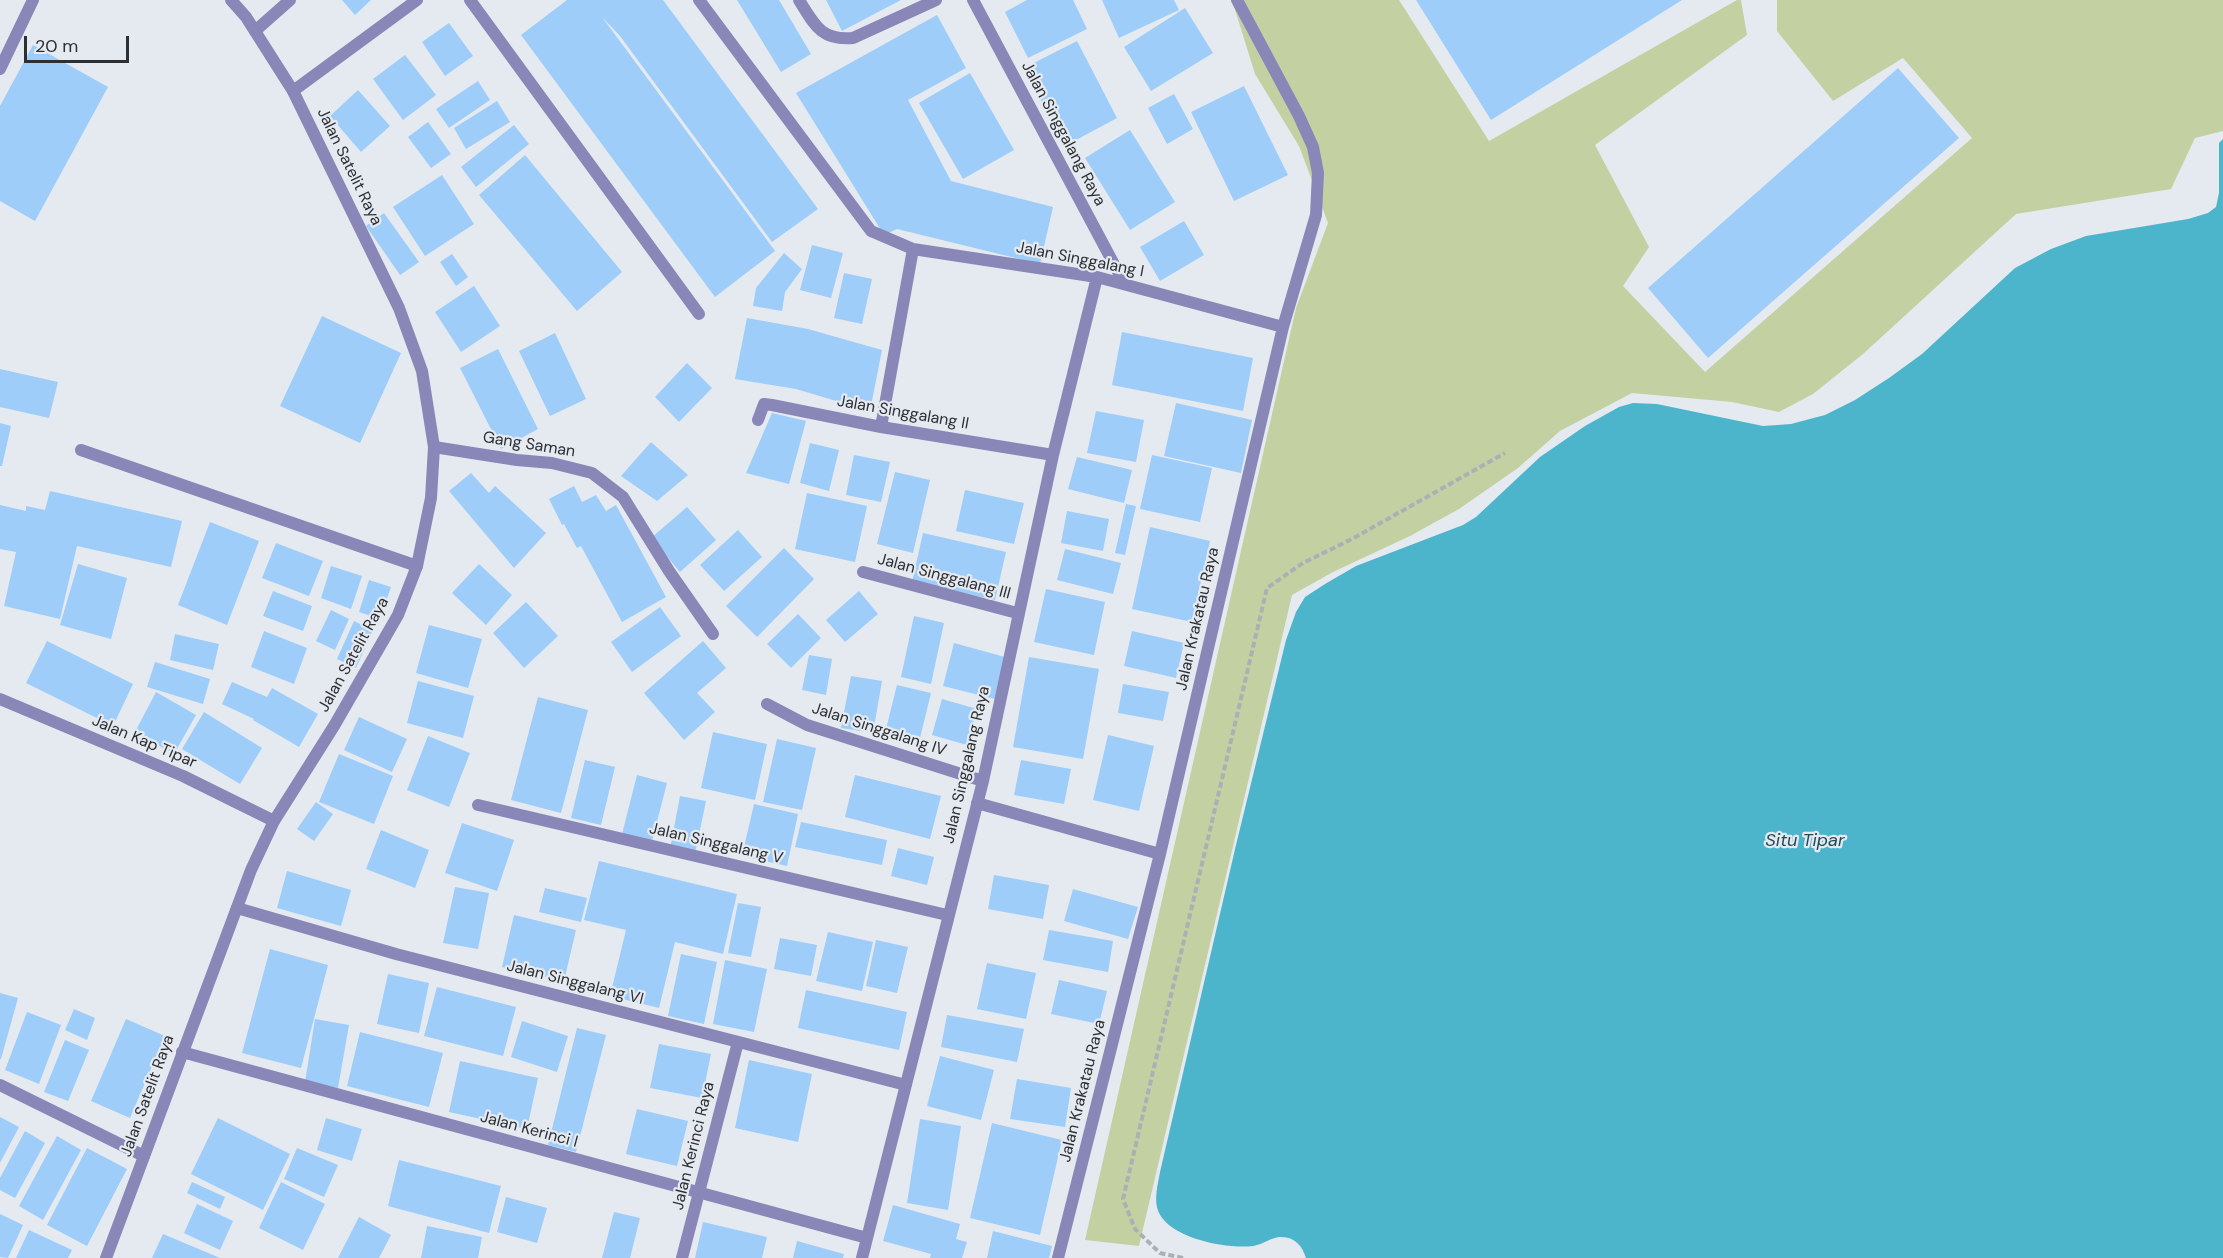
<!DOCTYPE html>
<html>
<head>
<meta charset="utf-8">
<style>
	body { margin:0 }
	#map { position:relative; width:2223px; height:1258px; overflow:hidden; background:#e4eaf0; font-family:"DM Sans",sans-serif }
	canvas { display:block }
	.scale { position:absolute; left:24px; top:36px; width:105px; height:27px; box-sizing:border-box; border:3px solid #2d2f32; border-top:0; padding-left:8px; font-size:18px; line-height:21px; white-space:nowrap; color:#2d2f32; -webkit-text-stroke:4px #e4eaf0; paint-order:stroke }
</style>
</head>
<body>
<div id="map">
<canvas width="2223" height="1258"></canvas>
<div class="scale">20 m</div>
</div>
<script>
const context = document.querySelector('canvas').getContext('2d');
context.lineJoin = 'round';
function fill(path, color) { context.fillStyle = color; context.fill(path, 'evenodd'); }
function strokePath(path, color, width, dash) { context.strokeStyle = color; context.lineWidth = width; context.lineCap = dash ? 'butt' : 'round'; context.setLineDash(dash || []); context.stroke(path); }
function drawText(font, color, halo, rows, align = 'center') {
  context.font = font + ' "DM Sans",sans-serif'; context.lineWidth = 4.5; context.setLineDash([]); context.textBaseline = 'middle'; context.strokeStyle = halo; context.fillStyle = color; for (const [text, x, y, turn = 0] of rows) {
    context.save(); context.translate(x, y); context.rotate((+turn || 0) * Math.PI / 180); context.textAlign = isNaN(turn) ? turn : align; if (halo) context.strokeText(text, 0, 0); context.fillText(text, 0, 0); context.restore();
  }
}
fill(new Path2D(`
	M 1232,0 L 1399,0 L 1489,141 L 1737,0 L 1741,0 L 1747,35 L 1595,145 L 1649,247 L 1623,286 L 1705,372 L 1972,138 L 1903,58 L 1833,101 L 1777,31 L 1777,0 L 2223,0 L 2223,131 L 2195,138 L 2171,189 L 2016,214 L 1863,354 L 1813,394 L 1779,412 L 1732,402 L 1632,393 L 1560,431 L 1518,468 L 1459,509 L 1410,536 L 1333,572 L 1292,595 L 1139,1246 L 1085,1240 L 1296,308 L 1328,223 L 1299,146 L 1255,74 Z`), '#c3d1a2');
fill(new Path2D(`
	M 2223,139 L 2223,1258 L 1306,1258 C 1302,1245 1294,1236 1279,1237 C 1270,1238 1262,1245 1253,1246 C 1227,1249 1172,1239 1159,1213 C 1153,1201 1158,1184 1160,1172 L 1236,845 L 1286,640 L 1296,612 L 1305,597 L 1325,584 L 1356,566 L 1463,525 L 1476,517 L 1540,457 L 1585,426 L 1619,407 L 1633,403 L 1657,404 L 1763,426 L 1791,424 L 1825,415 L 1855,400 L 1889,378 L 1922,354 L 2015,268 L 2051,249 L 2086,236 L 2188,219 L 2208,213 L 2216,207 L 2219,193 L 2219,143 Z`), '#4db5cb');
fill(new Path2D(`
	M 342,0 L 371,0 L 355,15 Z
	M 567,0 L 663,0 L 818,209 L 772,242 L 620,36 L 602,17 L 775,251 L 715,297 L 521,35 Z
	M 737,0 L 779,0 L 811,54 L 781,72 Z
	M 826,0 L 901,0 L 842,31 Z
	M 1027,0 L 1073,0 L 1087,29 L 1028,58 L 1005,12 Z
	M 1102,0 L 1174,0 L 1179,10 L 1119,38 Z
	M 1416,0 L 1682,0 L 1491,120 Z
	M 1185,8 L 1213,53 L 1151,91 L 1124,47 Z
	M 937,15 L 966,68 L 908,100 L 951,181 L 1053,207 L 1040,264 L 897,229 L 884,235 L 796,93 Z
	M 449,23 L 473,56 L 445,76 L 422,42 Z
	M 1077,41 L 1117,118 L 1065,146 L 1024,68 Z
	M 33,45 L 108,87 L 35,221 L 0,201 L 0,106 Z
	M 405,55 L 436,95 L 403,120 L 373,79 Z
	M 1898,68 L 1959,138 L 1708,358 L 1648,288 Z
	M 970,73 L 1014,150 L 963,179 L 919,103 Z
	M 478,81 L 490,100 L 449,128 L 436,109 Z
	M 1244,86 L 1288,175 L 1234,201 L 1191,112 Z
	M 358,90 L 390,126 L 361,152 L 330,116 Z
	M 1174,94 L 1193,129 L 1167,144 L 1148,108 Z
	M 497,101 L 510,122 L 466,149 L 454,128 Z
	M 428,122 L 451,154 L 431,168 L 408,137 Z
	M 514,125 L 529,144 L 476,187 L 461,167 Z
	M 1130,130 L 1175,202 L 1130,230 L 1085,158 Z
	M 525,155 L 622,272 L 577,311 L 479,195 Z
	M 442,175 L 474,224 L 425,256 L 393,207 Z
	M 384,213 L 419,262 L 400,275 L 366,226 Z
	M 1184,221 L 1204,255 L 1160,281 L 1140,247 Z
	M 812,245 L 843,253 L 831,298 L 800,290 Z
	M 784,253 L 802,269 L 785,292 L 782,311 L 753,306 L 756,288 Z
	M 452,254 L 468,277 L 456,286 L 440,262 Z
	M 844,273 L 872,279 L 862,324 L 834,318 Z
	M 474,286 L 500,326 L 461,352 L 435,312 Z
	M 322,316 L 401,353 L 360,443 L 280,406 Z
	M 747,318 L 808,329 L 882,350 L 870,411 L 796,389 L 735,379 Z
	M 1122,332 L 1253,358 L 1243,411 L 1112,385 Z
	M 555,333 L 586,399 L 550,416 L 519,351 Z
	M 498,349 L 538,429 L 501,449 L 460,368 Z
	M 687,363 L 712,388 L 679,422 L 655,397 Z
	M 0,369 L 58,382 L 49,418 L 0,407 Z
	M 1176,403 L 1252,420 L 1241,473 L 1164,456 Z
	M 1096,411 L 1144,420 L 1136,462 L 1087,453 Z
	M 772,413 L 806,421 L 789,484 L 746,473 Z
	M 0,423 L 11,426 L 2,466 L 0,466 Z
	M 651,442 L 688,475 L 657,501 L 621,476 Z
	M 810,443 L 839,450 L 829,491 L 800,483 Z
	M 854,455 L 890,462 L 881,502 L 846,495 Z
	M 1152,455 L 1212,468 L 1200,522 L 1140,509 Z
	M 1077,457 L 1132,470 L 1124,503 L 1068,489 Z
	M 895,472 L 930,480 L 913,553 L 877,544 Z
	M 471,473 L 489,493 L 495,486 L 546,533 L 514,568 L 449,491 Z
	M 574,486 L 582,502 L 596,495 L 606,511 L 616,505 L 666,597 L 622,622 L 581,546 L 577,548 L 564,524 L 562,525 L 549,499 Z
	M 965,490 L 1024,503 L 1014,544 L 956,531 Z
	M 50,491 L 182,521 L 171,567 L 77,546 L 60,619 L 4,606 L 16,552 L 0,549 L 0,505 L 26,511 L 26,506 L 45,510 Z
	M 807,493 L 867,506 L 855,562 L 795,549 Z
	M 1126,504 L 1136,506 L 1125,555 L 1115,553 Z
	M 687,507 L 716,540 L 680,572 L 651,538 Z
	M 1067,511 L 1109,519 L 1103,551 L 1061,543 Z
	M 210,522 L 259,541 L 227,625 L 178,605 Z
	M 1150,527 L 1210,541 L 1192,622 L 1132,609 Z
	M 738,530 L 762,557 L 724,591 L 700,565 Z
	M 923,533 L 1006,552 L 995,600 L 912,582 Z
	M 276,543 L 323,561 L 309,596 L 262,578 Z
	M 784,548 L 814,579 L 757,637 L 726,606 Z
	M 1065,549 L 1121,563 L 1113,594 L 1057,580 Z
	M 78,564 L 127,578 L 111,639 L 60,625 Z
	M 479,564 L 512,595 L 486,625 L 452,593 Z
	M 331,566 L 362,576 L 351,609 L 321,598 Z
	M 369,580 L 391,587 L 380,619 L 359,612 Z
	M 1046,589 L 1105,602 L 1094,655 L 1034,642 Z
	M 273,591 L 312,606 L 303,631 L 263,616 Z
	M 859,591 L 878,614 L 845,642 L 826,620 Z
	M 526,602 L 558,636 L 524,668 L 493,633 Z
	M 660,607 L 681,636 L 632,672 L 611,642 Z
	M 331,610 L 349,619 L 335,650 L 316,641 Z
	M 798,614 L 821,638 L 791,668 L 767,644 Z
	M 914,616 L 944,623 L 931,684 L 901,677 Z
	M 354,621 L 373,630 L 356,668 L 337,659 Z
	M 429,625 L 482,639 L 468,688 L 416,673 Z
	M 264,631 L 307,648 L 294,684 L 251,667 Z
	M 1132,631 L 1184,643 L 1176,678 L 1124,666 Z
	M 175,634 L 219,644 L 213,670 L 170,660 Z
	M 47,641 L 133,684 L 113,726 L 26,683 Z
	M 703,641 L 726,668 L 697,693 L 715,712 L 684,740 L 644,693 Z
	M 954,643 L 1005,657 L 995,699 L 943,686 Z
	M 809,655 L 832,659 L 826,695 L 802,690 Z
	M 1029,657 L 1099,669 L 1083,759 L 1013,747 Z
	M 155,662 L 210,679 L 203,704 L 147,687 Z
	M 851,676 L 882,681 L 873,733 L 841,728 Z
	M 418,681 L 474,696 L 463,738 L 407,723 Z
	M 232,682 L 267,697 L 272,688 L 318,714 L 299,747 L 253,720 L 254,719 L 222,704 Z
	M 1123,684 L 1169,692 L 1163,721 L 1118,713 Z
	M 897,685 L 931,693 L 920,738 L 886,729 Z
	M 156,692 L 196,715 L 174,754 L 135,732 Z
	M 538,697 L 588,710 L 561,813 L 511,800 Z
	M 942,699 L 977,709 L 967,745 L 932,735 Z
	M 204,712 L 262,748 L 240,784 L 182,749 Z
	M 359,717 L 407,739 L 392,772 L 344,750 Z
	M 713,732 L 767,744 L 755,800 L 701,788 Z
	M 1108,735 L 1154,746 L 1139,811 L 1093,800 Z
	M 428,736 L 470,753 L 449,807 L 407,790 Z
	M 777,739 L 816,748 L 802,810 L 763,802 Z
	M 339,754 L 393,776 L 374,824 L 319,802 Z
	M 585,760 L 615,767 L 601,825 L 571,818 Z
	M 1021,760 L 1071,769 L 1064,804 L 1014,795 Z
	M 637,775 L 667,783 L 652,841 L 622,834 Z
	M 855,775 L 941,796 L 930,839 L 845,817 Z
	M 680,796 L 706,801 L 695,854 L 670,849 Z
	M 316,802 L 333,814 L 314,841 L 297,829 Z
	M 754,804 L 798,814 L 787,866 L 742,856 Z
	M 801,822 L 887,840 L 882,865 L 795,847 Z
	M 462,823 L 514,840 L 497,891 L 445,873 Z
	M 381,830 L 429,850 L 415,888 L 366,869 Z
	M 898,848 L 934,857 L 927,885 L 891,876 Z
	M 599,861 L 737,894 L 723,954 L 675,942 L 659,1008 L 610,996 L 626,930 L 584,920 Z
	M 287,871 L 351,890 L 341,926 L 277,908 Z
	M 994,875 L 1049,885 L 1043,919 L 988,909 Z
	M 455,887 L 489,893 L 478,949 L 443,943 Z
	M 545,888 L 587,898 L 581,922 L 539,912 Z
	M 1073,889 L 1138,907 L 1128,939 L 1064,921 Z
	M 738,903 L 761,907 L 751,957 L 728,953 Z
	M 514,915 L 576,930 L 564,981 L 502,967 Z
	M 1049,930 L 1113,941 L 1108,972 L 1043,960 Z
	M 828,932 L 873,942 L 862,991 L 816,981 Z
	M 780,938 L 817,945 L 811,976 L 774,969 Z
	M 876,940 L 908,947 L 897,993 L 866,986 Z
	M 270,949 L 328,965 L 301,1068 L 242,1053 Z
	M 681,954 L 717,962 L 704,1024 L 668,1016 Z
	M 725,960 L 767,969 L 754,1032 L 713,1024 Z
	M 987,963 L 1036,973 L 1026,1019 L 977,1009 Z
	M 388,974 L 429,983 L 419,1033 L 377,1024 Z
	M 1059,980 L 1107,991 L 1099,1024 L 1051,1014 Z
	M 437,987 L 516,1007 L 503,1056 L 424,1036 Z
	M 806,990 L 907,1012 L 899,1050 L 798,1028 Z
	M 0,993 L 18,998 L 1,1059 L 0,1059 Z
	M 74,1009 L 95,1018 L 87,1040 L 65,1030 Z
	M 27,1012 L 61,1025 L 39,1084 L 5,1070 Z
	M 947,1015 L 1024,1029 L 1017,1062 L 941,1047 Z
	M 126,1019 L 165,1036 L 130,1118 L 91,1101 Z
	M 315,1019 L 349,1025 L 338,1088 L 305,1082 Z
	M 522,1021 L 568,1036 L 557,1072 L 511,1057 Z
	M 577,1028 L 606,1035 L 576,1152 L 548,1145 Z
	M 360,1032 L 443,1053 L 429,1107 L 347,1086 Z
	M 65,1040 L 89,1050 L 68,1101 L 44,1092 Z
	M 659,1044 L 711,1054 L 702,1098 L 650,1088 Z
	M 940,1056 L 994,1070 L 981,1120 L 927,1106 Z
	M 749,1060 L 812,1074 L 798,1142 L 735,1128 Z
	M 460,1061 L 538,1078 L 527,1129 L 449,1112 Z
	M 1017,1079 L 1071,1088 L 1065,1127 L 1010,1119 Z
	M 637,1109 L 688,1121 L 677,1166 L 626,1154 Z
	M 0,1117 L 19,1127 L 0,1163 Z
	M 218,1118 L 290,1154 L 263,1210 L 191,1174 Z
	M 326,1118 L 362,1129 L 352,1161 L 317,1150 Z
	M 920,1119 L 961,1126 L 948,1210 L 907,1203 Z
	M 992,1123 L 1062,1140 L 1040,1235 L 970,1218 Z
	M 25,1131 L 45,1143 L 15,1198 L 0,1190 L 0,1178 Z
	M 57,1136 L 81,1150 L 43,1220 L 19,1206 Z
	M 87,1148 L 127,1169 L 87,1246 L 47,1225 Z
	M 297,1148 L 338,1165 L 324,1197 L 284,1179 Z
	M 399,1160 L 501,1186 L 489,1233 L 388,1206 Z
	M 192,1182 L 225,1197 L 220,1209 L 187,1193 Z
	M 281,1182 L 325,1204 L 303,1250 L 259,1228 Z
	M 506,1197 L 547,1208 L 537,1243 L 497,1232 Z
	M 197,1204 L 233,1221 L 220,1250 L 184,1233 Z
	M 893,1205 L 960,1224 L 956,1239 L 967,1242 L 962,1258 L 930,1258 L 931,1254 L 883,1241 Z
	M 614,1212 L 640,1218 L 630,1258 L 602,1258 Z
	M 0,1214 L 23,1225 L 8,1258 L 0,1257 Z
	M 359,1217 L 391,1235 L 379,1258 L 338,1258 Z
	M 703,1222 L 767,1237 L 762,1258 L 695,1258 Z
	M 427,1226 L 482,1237 L 478,1258 L 421,1258 Z
	M 29,1230 L 72,1250 L 68,1258 L 16,1258 Z
	M 993,1231 L 1052,1246 L 1049,1258 L 987,1258 Z
	M 163,1234 L 220,1258 L 152,1258 Z
	M 797,1241 L 844,1254 L 843,1258 L 793,1258 Z`), '#9ecdfa');
strokePath(new Path2D(`
	M 1183,1258 L 1160,1253 L 1135,1229 L 1123,1199 L 1267,588 L 1303,563 L 1352,539 L 1505,453`), '#abb0b5', 4, [6, 3]);
strokePath(new Path2D(`
	M 470,0 L 699,314
	M 699,0 L 871,231 L 913,249 L 1097,277 L 1283,327
	M 799,0 C 814,24 821,41 853,38 L 936,0
	M 973,0 L 1124,283
	M 255,31 L 290,0
	M 0,69 L 33,0
	M 293,91 L 417,0
	M 758,420 L 764,404 L 772,405 L 881,427 L 1053,455
	M 881,427 L 913,249
	M 434,447 L 517,460 L 552,463 L 592,473 L 623,497 L 669,571 L 713,634
	M 81,450 L 417,566
	M 863,572 L 1017,613
	M 0,699 L 183,776 L 274,821
	M 767,704 L 807,725 L 983,781
	M 977,803 L 1160,854
	M 478,805 L 947,915
	M 237,908 L 396,954 L 906,1085
	M 182,1052 L 867,1238
	M 0,1085 L 144,1156
	M 682,1258 L 738,1042
	M 862,1258 L 983,781 L 1053,455 L 1097,277
	M 1058,1258 L 1160,854 L 1283,327 L 1316,215 L 1318,173 L 1313,147 L 1299,116 L 1237,0`), '#8887b8', 12);
strokePath(new Path2D(`
	M 106,1258 L 251,870 L 274,821 L 334,726 L 398,615 L 417,566 L 431,498 L 434,447 L 422,371 L 399,308 L 293,91 L 246,17 L 231,0`), '#8887b8', 12);
drawText('16px', '#2d2f32', '#e4eaf0', [
	["Jalan Singgalang Raya",1063,134,62],
	["Jalan Satelit Raya",349,167,64],
	["Jalan Singgalang I",1080,260,11],
	["Jalan Singgalang II",903,413,10],
	["Gang Saman",529,445,9],
	["Jalan Singgalang III",944,577,15],
	["Jalan Krakatau Raya",1198,619,-77],
	["Jalan Satelit Raya",354,655,-61],
	["Jalan Singgalang IV",879,730,18],
	["Jalan Kap Tipar",144,742,23],
	["Jalan Singgalang Raya",967,765,-77],
	["Jalan Singgalang V",716,844,13],
	["Jalan Singgalang VI",575,983,14],
	["Jalan Krakatau Raya",1083,1091,-76],
	["Jalan Satelit Raya",148,1096,-70],
	["Jalan Kerinci I",529,1130,15],
	["Jalan Kerinci Raya",694,1146,-76]
]);
drawText('italic 18px', '#1f4c56', '#e4eaf0', [
	["Situ Tipar",1805,841]
]);
</script>
</body>
</html>
